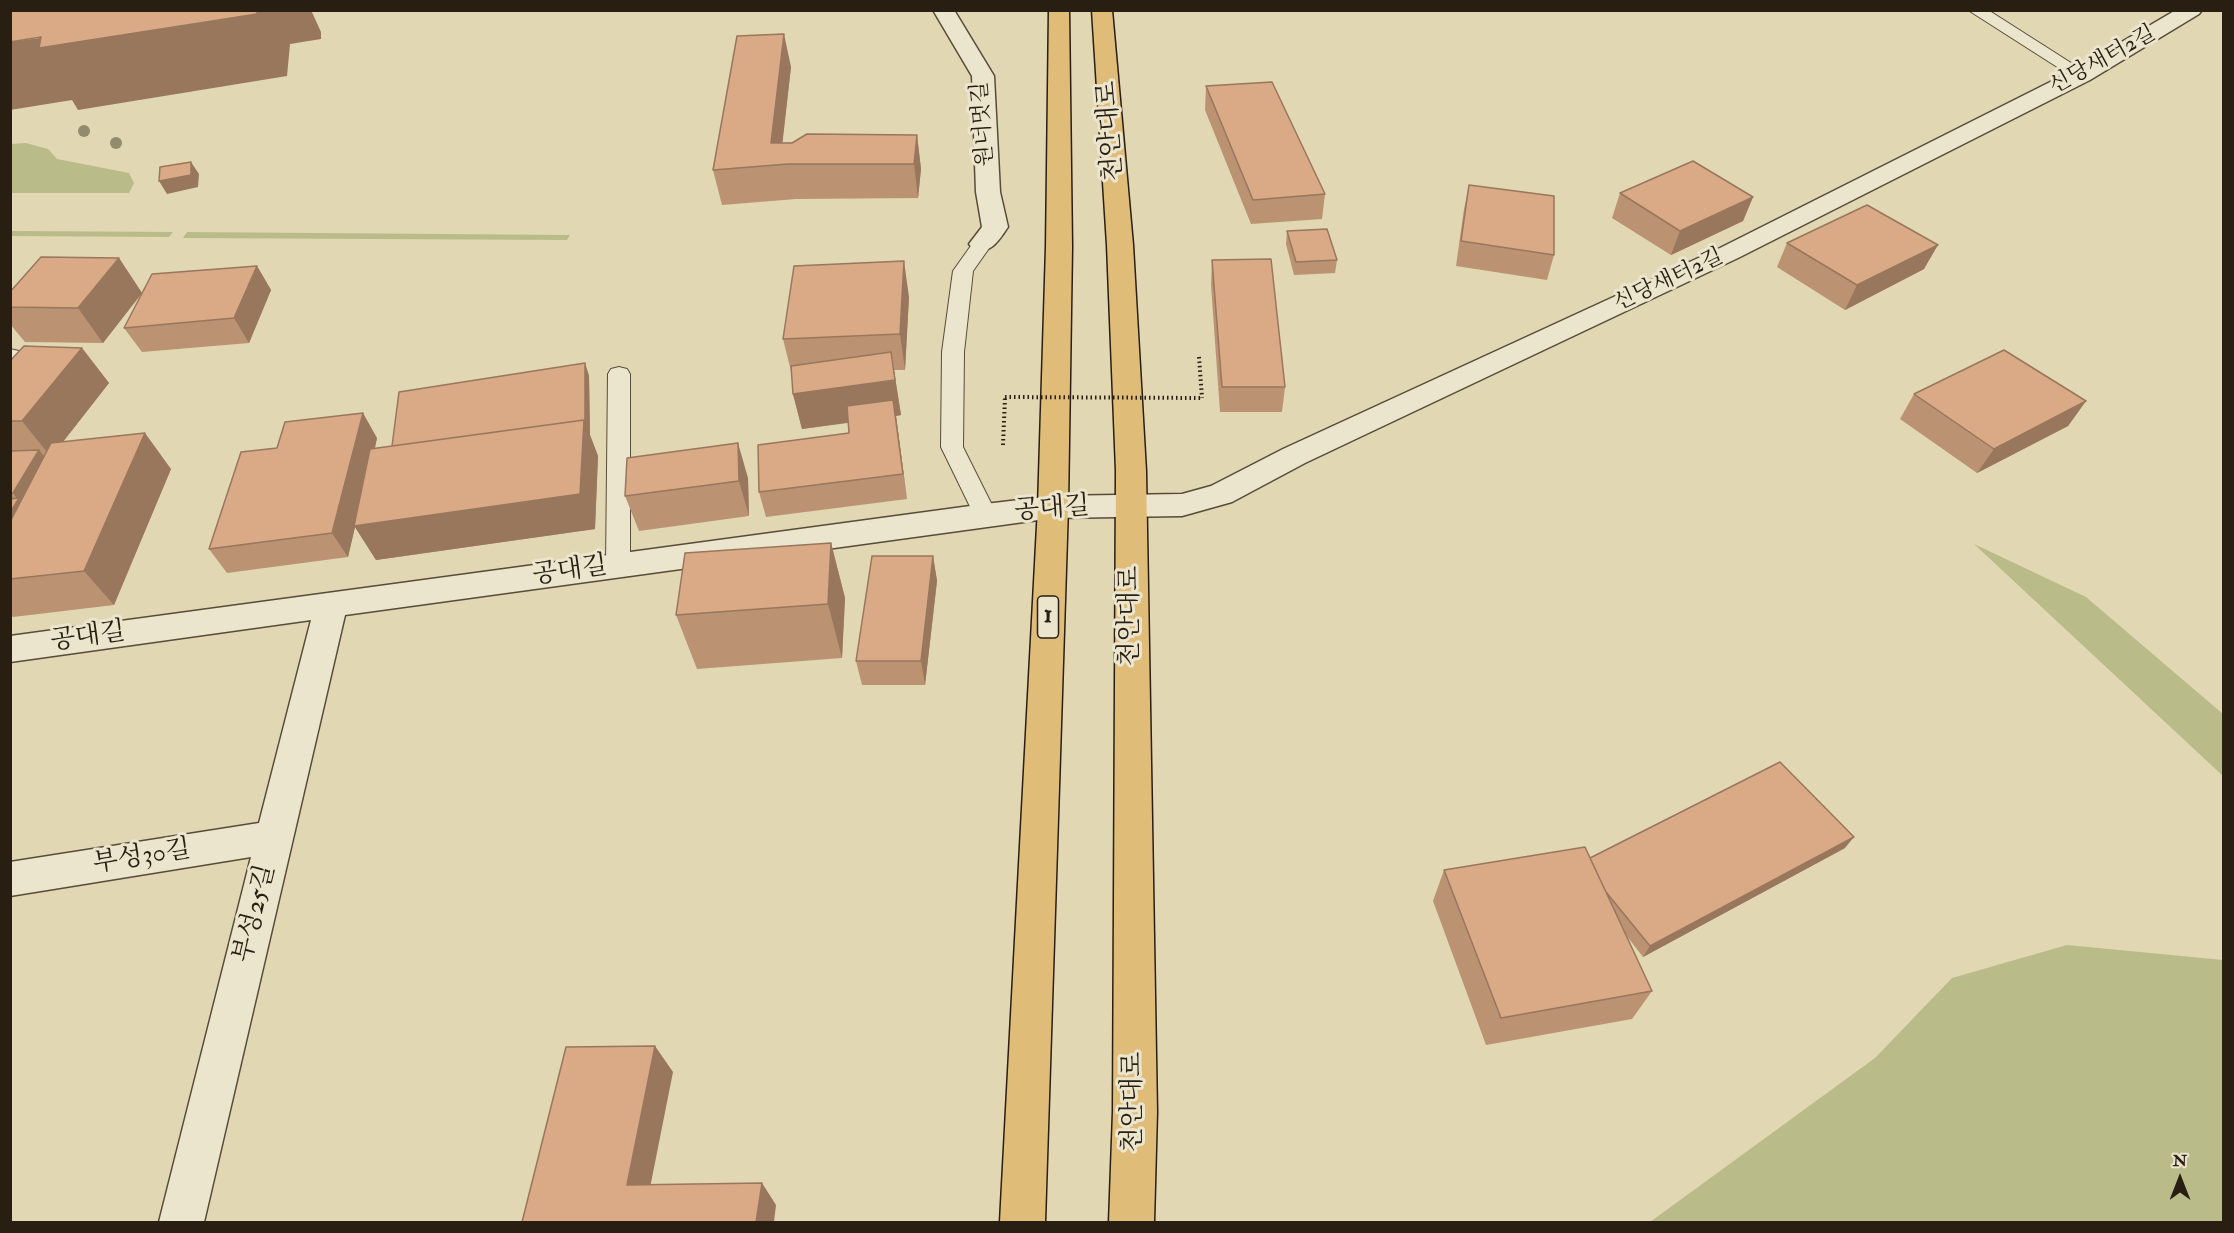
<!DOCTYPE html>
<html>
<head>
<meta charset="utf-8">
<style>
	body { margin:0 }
	#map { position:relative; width:2234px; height:1233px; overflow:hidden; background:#e1d7b2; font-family:"IM FELL Double Pica",serif }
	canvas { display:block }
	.frame { position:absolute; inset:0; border:12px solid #291e12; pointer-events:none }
	.north { position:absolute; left:2150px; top:1149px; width:60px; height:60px; -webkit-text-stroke:4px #ece5cd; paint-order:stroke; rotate:0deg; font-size:16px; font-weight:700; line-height:24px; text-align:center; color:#291e12 }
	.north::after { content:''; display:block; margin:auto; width:21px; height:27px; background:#291e12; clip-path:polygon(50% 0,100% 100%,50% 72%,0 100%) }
</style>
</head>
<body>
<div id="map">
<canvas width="2234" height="1233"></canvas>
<div class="frame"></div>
<div class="north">N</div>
</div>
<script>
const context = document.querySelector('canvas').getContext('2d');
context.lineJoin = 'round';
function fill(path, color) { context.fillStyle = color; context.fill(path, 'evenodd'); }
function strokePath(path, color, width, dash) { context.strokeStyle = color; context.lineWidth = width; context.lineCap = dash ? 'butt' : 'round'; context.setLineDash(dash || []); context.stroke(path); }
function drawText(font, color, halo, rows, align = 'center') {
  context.font = font + ' "IM FELL Double Pica","Noto Serif KR",serif'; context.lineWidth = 6; context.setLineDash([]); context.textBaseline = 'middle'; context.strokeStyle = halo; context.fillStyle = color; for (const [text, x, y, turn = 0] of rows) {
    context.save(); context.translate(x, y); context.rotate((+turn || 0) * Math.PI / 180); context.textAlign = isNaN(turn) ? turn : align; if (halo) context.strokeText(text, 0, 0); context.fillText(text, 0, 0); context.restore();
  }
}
fill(new Path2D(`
	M 26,143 L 48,149 L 57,159 L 129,173 L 134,183 L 129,193 L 11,193 L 11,144 Z
	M 11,231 L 173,232 L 169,237 L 11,236 Z
	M 187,232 L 570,235 L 567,240 L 183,238 Z
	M 1974,544 L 2086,597 L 2223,714 L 2223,776 Z
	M 2067,945 L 2223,960 L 2223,1222 L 1650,1222 L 1875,1058 L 1952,978 Z`), '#b9bc88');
const service = new Path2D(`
	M 1968,10 L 1988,10 L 2090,75 L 2088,79 L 2076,79 Z
	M 982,238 L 989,240 L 992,244 L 973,271 L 964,352 L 963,447 L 997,515 L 993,521 L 985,524 L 977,521 L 941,447 L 942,352 L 953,271 L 975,240 Z
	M 10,349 L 19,351 L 22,356 L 19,361 L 10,363 Z
	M 619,367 L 627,369 L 630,374 L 630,565 L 627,571 L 618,574 L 609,571 L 606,565 L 608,374 L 611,369 Z`);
const minor = new Path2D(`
	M 933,10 L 954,10 L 994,76 L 1000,192 L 1008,227 C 998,241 992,254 973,249 L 969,244 L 982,227 L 976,192 L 972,76 Z
	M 2176,10 L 2202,10 L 2199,14 L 2090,80 L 1738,258 L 1305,463 L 1232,502 L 1182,516 L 1053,518 L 345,615 L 204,1222 L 159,1222 L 251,857 L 10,896 L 10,862 L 259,823 L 311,620 L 10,662 L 10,636 L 985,504 L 1053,496 L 1182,494 L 1211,486 L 1283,449 L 1720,248 L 2074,70 Z`);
const primary = new Path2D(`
	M 1049,10 L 1069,10 L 1072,247 L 1068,507 L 1045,1222 L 1000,1222 L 1038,507 L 1046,247 Z
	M 1092,10 L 1112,10 L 1133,245 L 1146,471 L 1157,1112 L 1154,1222 L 1109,1222 L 1113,1112 L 1116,471 L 1107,245 Z`);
strokePath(service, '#574c3a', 2);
strokePath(minor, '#574c3a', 3);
strokePath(primary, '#291e12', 3);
strokePath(new Path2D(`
	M 1199,357 L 1202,398
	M 1003,445 L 1005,397`), '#291e12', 4, [1.5, 3]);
fill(service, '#ece5cd');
fill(minor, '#ece5cd');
fill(primary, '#e0bc79');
strokePath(new Path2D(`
	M 1005,397 L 1202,398`), '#291e12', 4, [1.5, 3]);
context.fillStyle = '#938b6d';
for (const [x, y] of [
	[84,131],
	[116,143]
]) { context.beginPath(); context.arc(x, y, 6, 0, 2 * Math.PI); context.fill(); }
fill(new Path2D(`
	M 791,67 L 782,143 L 917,135 L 921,169 L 918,198 L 796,199 L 722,205 L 713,170 Z
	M 1206,86 L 1325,194 L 1322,219 L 1251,224 L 1205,110 Z
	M 1469,185 L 1554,255 L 1547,280 L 1456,266 L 1464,209 Z
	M 1620,193 L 1753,197 L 1743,221 L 1671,255 L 1612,218 Z
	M 1287,231 L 1337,260 L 1335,273 L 1294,275 L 1286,244 Z
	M 1787,243 L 1924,269 L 1845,310 L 1777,267 Z
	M 119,258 L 142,293 L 103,343 L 25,342 L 10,324 L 10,292 Z
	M 1212,260 L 1285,387 L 1282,412 L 1220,412 L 1211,285 Z
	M 257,266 L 271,290 L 249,343 L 142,352 L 124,328 Z
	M 909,297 L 905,370 L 894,370 L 901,415 L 896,416 L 907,499 L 766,517 L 759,492 L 849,433 L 848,423 L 802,429 L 793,394 L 792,375 L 783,339 Z
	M 82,348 L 109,383 L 63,442 L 171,469 L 114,605 L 13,617 L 10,614 L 10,361 Z
	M 585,363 L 589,376 L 590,435 L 598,456 L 595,529 L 376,560 L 355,527 L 348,557 L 227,573 L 209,549 L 277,448 L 377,438 L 375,449 L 392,446 Z
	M 1914,394 L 2086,401 L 2068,426 L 1977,473 L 1900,419 Z
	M 748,478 L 749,516 L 639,531 L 625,496 Z
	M 831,543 L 845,598 L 842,658 L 697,669 L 676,615 Z
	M 933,556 L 937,581 L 925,685 L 862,685 L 856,661 Z
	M 1845,848 L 1643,957 L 1626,935 L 1652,991 L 1632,1019 L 1486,1045 L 1433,901 L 1444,870 Z`), '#bb9272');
fill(new Path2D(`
	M 252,10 L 311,10 L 321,32 L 321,39 L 290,44 L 287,76 L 78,110 L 72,100 L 10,110 L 10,42 Z
	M 784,34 L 791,67 L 780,165 L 771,143 Z
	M 917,135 L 921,169 L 918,198 L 914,164 Z
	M 191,162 L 199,174 L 198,187 L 167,194 L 159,181 Z
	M 1753,197 L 1743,221 L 1671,255 L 1680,231 Z
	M 1938,245 L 1924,269 L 1845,310 L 1857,285 Z
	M 119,258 L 142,293 L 103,343 L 78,308 Z
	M 904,261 L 909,297 L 905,370 L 900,334 Z
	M 257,266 L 271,290 L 249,343 L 234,318 Z
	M 82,348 L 109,383 L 51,457 L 22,421 Z
	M 891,352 L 901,415 L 896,416 L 907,499 L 895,416 L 802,429 L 793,394 Z
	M 585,363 L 589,376 L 590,435 L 598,456 L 595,529 L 376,560 L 355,527 L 348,557 L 332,533 L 363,413 L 377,438 L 356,525 Z
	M 2086,401 L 2068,426 L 1977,473 L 1994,449 Z
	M 145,433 L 171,469 L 114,605 L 84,571 Z
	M 738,443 L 748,478 L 749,516 L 739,481 Z
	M 39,450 L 59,475 L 10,578 L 10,513 L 18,500 L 13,493 Z
	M 831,543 L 845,598 L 842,658 L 828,604 Z
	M 933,556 L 937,581 L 925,685 L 921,661 Z
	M 1854,837 L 1845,848 L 1643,957 L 1650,946 Z
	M 655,1046 L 673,1072 L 646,1208 L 627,1185 Z
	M 762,1183 L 776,1205 L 774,1222 L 756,1222 Z`), '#98775d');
const building = new Path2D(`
	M 10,10 L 257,10 L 257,14 L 39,48 L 41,37 L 10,42 Z
	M 784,34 L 771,143 L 792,143 L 807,134 L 917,135 L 914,164 L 788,164 L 713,170 L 737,36 Z
	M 1272,82 L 1325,194 L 1253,200 L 1206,86 Z
	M 1693,161 L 1753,197 L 1680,231 L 1620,193 Z
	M 191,162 L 191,175 L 159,181 L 160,167 Z
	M 1469,185 L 1554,196 L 1554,255 L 1461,241 Z
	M 1867,205 L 1938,245 L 1857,285 L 1787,243 Z
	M 1327,229 L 1337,260 L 1296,262 L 1287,231 Z
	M 41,257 L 119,258 L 78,308 L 10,307 L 10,292 Z
	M 1271,259 L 1285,387 L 1222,387 L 1212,260 Z
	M 904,261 L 900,334 L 783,339 L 794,266 Z
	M 257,266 L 234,318 L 124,328 L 152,274 Z
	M 24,346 L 82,348 L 22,421 L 10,421 L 10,361 Z
	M 2004,350 L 2086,401 L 1994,449 L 1914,394 Z
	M 891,352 L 895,380 L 793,394 L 791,366 Z
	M 585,363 L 585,422 L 584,420 L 392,446 L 399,392 Z
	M 893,400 L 903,474 L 759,492 L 758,445 L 849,433 L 847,406 Z
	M 363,413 L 332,533 L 209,549 L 241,452 L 277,448 L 285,422 Z
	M 584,420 L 580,494 L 354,526 L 370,449 Z
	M 145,433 L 84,571 L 10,579 L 10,522 L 51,443 Z
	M 738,443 L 739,481 L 625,496 L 627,458 Z
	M 39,450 L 13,493 L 10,493 L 10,451 Z
	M 19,498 L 10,513 L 10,499 Z
	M 831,543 L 828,604 L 676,615 L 685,553 Z
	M 872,556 L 933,556 L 921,661 L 856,661 Z
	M 1780,762 L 1854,837 L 1650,946 L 1606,892 L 1590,858 Z
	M 1585,847 L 1652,991 L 1501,1018 L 1444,870 Z
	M 655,1046 L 627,1185 L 762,1183 L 756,1222 L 522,1222 L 566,1047 Z`);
fill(building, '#d9aa85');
strokePath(building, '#98775d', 1.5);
drawText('22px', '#291e12', '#ece5cd', [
	["신당새터2길",2103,61,-29],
	["원너멋길",984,124,-94],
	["신당새터2길",1669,281,-25]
]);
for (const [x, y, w] of [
	[1048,617,21]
]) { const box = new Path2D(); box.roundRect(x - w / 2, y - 21, w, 42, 4.5); context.fillStyle = '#ece5cd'; context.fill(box); strokePath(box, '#291e12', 1.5); }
drawText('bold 24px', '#291e12', null, [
	["1",1048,617]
]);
drawText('26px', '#291e12', '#ece5cd', [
	["천안대로",1112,131,-94],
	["공대길",1052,510,-4],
	["공대길",570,572,-8],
	["천안대로",1131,616,-90],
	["공대길",88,638,-8],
	["부성30길",142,858,-9],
	["부성25길",256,914,-76],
	["천안대로",1134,1102,-90]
]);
</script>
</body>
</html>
